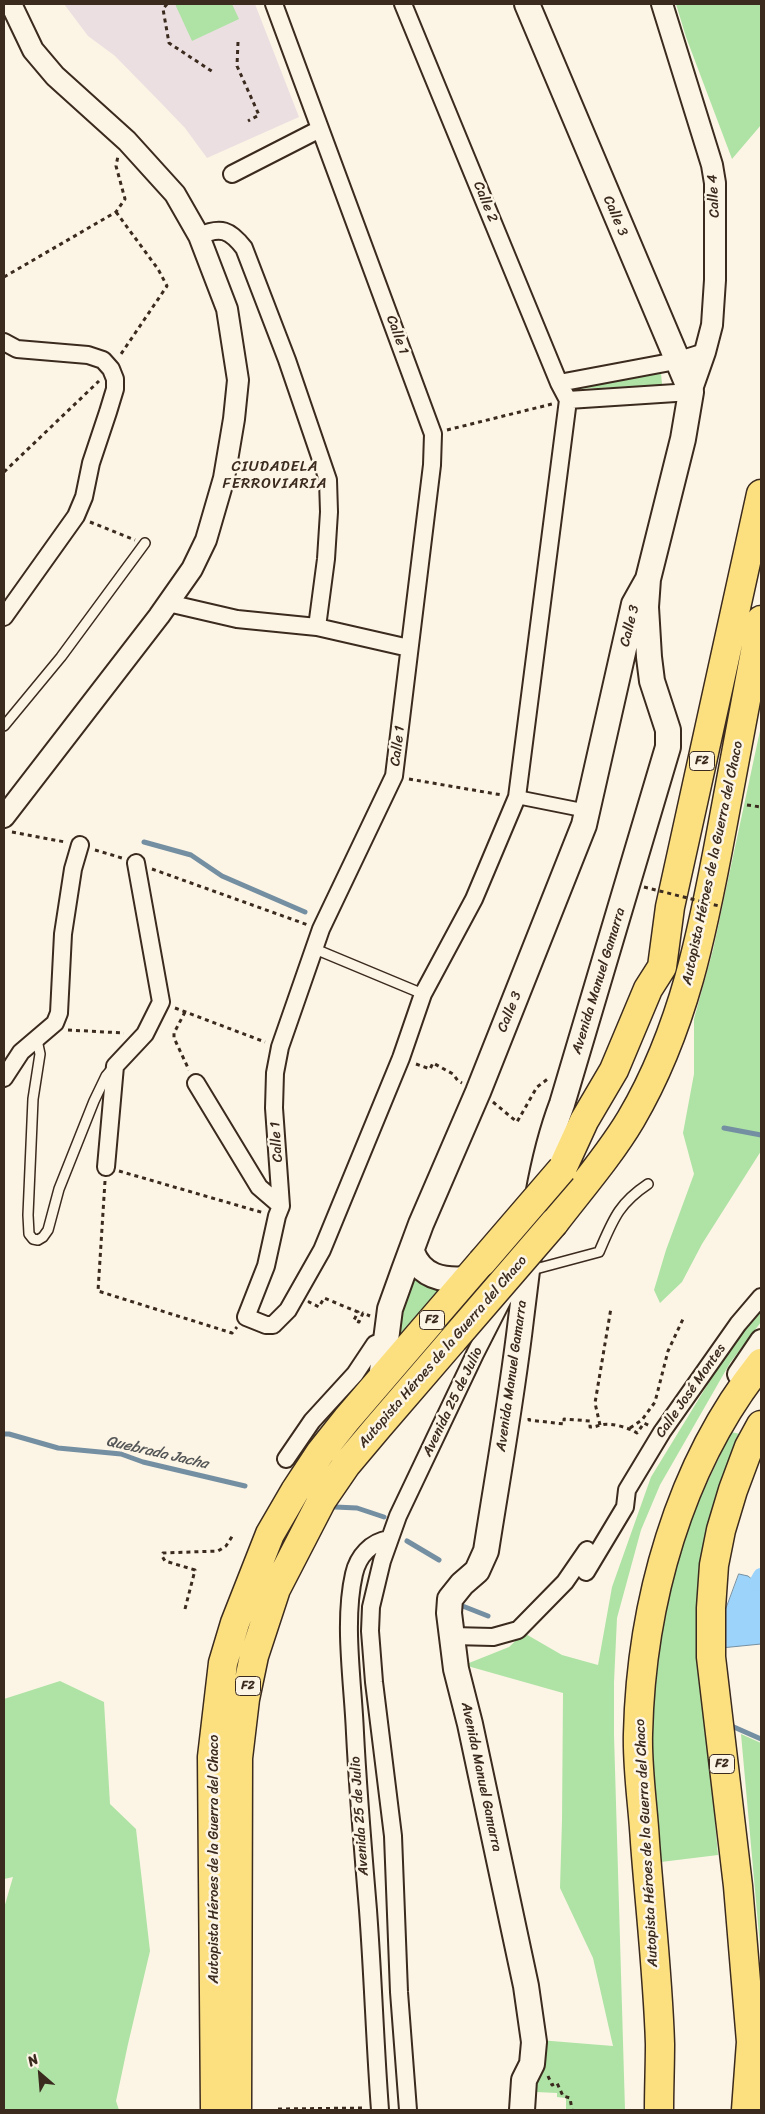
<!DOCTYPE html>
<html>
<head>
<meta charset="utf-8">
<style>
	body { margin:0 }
	#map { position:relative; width:765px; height:2114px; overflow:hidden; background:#fcf5e5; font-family:Sriracha,sans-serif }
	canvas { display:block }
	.frame { position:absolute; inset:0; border:5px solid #3b2a1e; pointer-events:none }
	.north { position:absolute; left:15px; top:2049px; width:50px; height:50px; -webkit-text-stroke:4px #fcf5e5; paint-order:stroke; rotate:333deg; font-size:14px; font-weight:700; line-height:20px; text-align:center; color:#3b2a1e }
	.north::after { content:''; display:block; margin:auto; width:18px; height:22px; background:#3b2a1e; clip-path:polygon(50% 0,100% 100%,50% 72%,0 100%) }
</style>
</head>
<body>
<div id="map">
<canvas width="765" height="2114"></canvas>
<div class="frame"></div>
<div class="north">N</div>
</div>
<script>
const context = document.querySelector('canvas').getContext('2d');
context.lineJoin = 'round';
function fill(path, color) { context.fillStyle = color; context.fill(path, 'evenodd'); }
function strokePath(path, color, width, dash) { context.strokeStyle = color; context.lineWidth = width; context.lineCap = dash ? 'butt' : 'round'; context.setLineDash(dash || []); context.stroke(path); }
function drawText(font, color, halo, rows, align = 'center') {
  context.font = font + ' Sriracha,sans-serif'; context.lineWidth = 5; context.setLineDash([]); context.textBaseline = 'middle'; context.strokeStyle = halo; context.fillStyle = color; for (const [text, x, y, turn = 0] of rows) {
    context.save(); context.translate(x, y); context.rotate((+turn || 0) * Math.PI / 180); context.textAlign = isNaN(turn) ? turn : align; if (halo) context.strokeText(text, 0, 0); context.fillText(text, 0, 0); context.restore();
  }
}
fill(new Path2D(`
	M 64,4 L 255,4 L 299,117 L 207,158 L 185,128 L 161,103 L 115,56 L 88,36 Z`), '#ecdfe1');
fill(new Path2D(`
	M 175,4 L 232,4 L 239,19 L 192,41 Z
	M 676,4 L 761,4 L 761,125 L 732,159 L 686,37 Z
	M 659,372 L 661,373 L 662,384 L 660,385 L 576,389 Z
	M 761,726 L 761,1151 L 702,1244 L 682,1282 L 660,1303 L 654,1290 L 666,1250 L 694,1174 L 683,1133 L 694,1074 L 694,1019 L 713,950 Z
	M 415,1274 L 441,1289 L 399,1339 L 397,1337 L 402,1310 Z
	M 761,1306 L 761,1322 L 730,1363 L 660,1485 L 641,1530 L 617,1618 L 614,1682 L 614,1735 L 625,2110 L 566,2110 L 566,2098 L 557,2097 L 557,2093 L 536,2092 L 539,2040 L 613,2046 L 593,1958 L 560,1888 L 562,1820 L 563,1693 L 464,1665 L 509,1647 L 524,1633 L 562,1655 L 598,1665 L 612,1587 L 651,1477 L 736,1338 Z
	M 731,1432 L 740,1434 L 732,1457 L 698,1630 L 718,1855 L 661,1862 L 652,1773 L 652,1693 L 664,1606 L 688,1524 Z
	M 60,1681 L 104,1702 L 110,1804 L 136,1829 L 150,1951 L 128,2044 L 116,2101 L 119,2110 L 4,2110 L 4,1908 L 13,1877 L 4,1879 L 4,1699 Z
	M 741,1734 L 761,1743 L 761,1957 Z`), '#aee3a5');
const water = new Path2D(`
	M 739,1574 L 748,1576 L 761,1587 L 761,1644 L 721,1648 L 721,1622 Z`);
fill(water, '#9bd3fa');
strokePath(water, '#758fa2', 1);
strokePath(new Path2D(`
	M 144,842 L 191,855 L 222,876 L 305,912
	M 724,1128 L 761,1135
	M 4,1434 L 9,1434 L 58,1448 L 121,1454 L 143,1462 L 245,1486
	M 335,1507 L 357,1508 L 384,1517
	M 407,1541 L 439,1560
	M 458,1600 L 460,1605 L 488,1616
	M 727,1724 L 761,1739`), '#758fa2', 5);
strokePath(new Path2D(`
	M 757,1583 L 761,1576`), '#9bd3fa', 16);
const service = new Path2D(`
	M 4,726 L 61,657 L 145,543
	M 315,949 L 423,994
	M 37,1040 L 40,1054 L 33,1099 L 28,1215 L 29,1234 L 33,1239 L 38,1240 L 43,1237 L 48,1230 L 59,1189 L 94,1101 L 106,1076 L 112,1069
	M 528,1271 L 599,1252 C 613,1220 618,1204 648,1184`);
const pedestrian = new Path2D(`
	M 517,797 L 587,811`);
const minor = new Path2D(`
	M 274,4 L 433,434 L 432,465 L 394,776 L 321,929 L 280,1047 L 275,1073 L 274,1108 L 281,1206 L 277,1216 L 266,1266 L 246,1317 L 266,1325 L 273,1325 L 288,1310 L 322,1250 L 401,1058 L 423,994 L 474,899 L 517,797 L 568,400
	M 403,4 L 559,383 L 568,400
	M 232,174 L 320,129
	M 199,236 C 221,226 230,230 244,248 L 287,360 L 328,480 L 329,512 L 326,559 L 317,627
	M 4,342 L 17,349 L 88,355 L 103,360 L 111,369 L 115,379 L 115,389 L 108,412 L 91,463 L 84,497 L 76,516 L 4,617
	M 559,383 L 676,361 L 705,352
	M 568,400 L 691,392
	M 168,603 L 237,619 L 317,627 L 409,648
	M 4,1078 L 21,1052 L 55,1023 L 59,1013 L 63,934 L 73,869 L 80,845
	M 196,1083 L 259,1187 L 281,1206
	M 106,1167 L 115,1066 L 145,1034 L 161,1002 L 136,863
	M 286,1459 L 312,1421 L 355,1374 L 375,1344 L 387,1340
	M 586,1572 L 625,1507 L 627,1490 L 662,1432 L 738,1324 L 761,1297
	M 452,1636 L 493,1637 L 518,1630 L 565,1582 L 587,1550
	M 380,2110 C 375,2044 373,1977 368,1910 C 363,1850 358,1792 355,1733 C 353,1683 343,1622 354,1574 C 358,1556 371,1542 389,1539
	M 408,2110 L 399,1992 L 393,1836 L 374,1682 L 370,1631 L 371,1607 L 382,1561 L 398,1516 L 475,1354 L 503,1299 L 512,1289`);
const tertiary = new Path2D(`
	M 662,4 L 712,165 L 715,183 L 715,280 L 712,325 L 705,352 L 691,392
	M 4,817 L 159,616 L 192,569 L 206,540 L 224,478 L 234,419 L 238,380 L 227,309 L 199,236 L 175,194 L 127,141 L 55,76 L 33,50 L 11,4
	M 738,1374 L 761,1340`);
const secondary = new Path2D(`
	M 412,1252 C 421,1277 443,1281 467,1279
	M 381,1379 L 390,1309 L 404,1270 L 421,1224 L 478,1092 L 584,825 L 634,604 L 648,579 L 683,439 L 691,392 L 527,4
	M 522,2110 L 524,2080 L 532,2064 L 534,2042 L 526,1986 L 470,1724 L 456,1669 L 449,1613 L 450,1599 L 462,1584 L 477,1571 L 486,1551 C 498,1474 512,1397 521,1319 C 530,1249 537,1170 562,1104 L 668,747 L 668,730 L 652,681 L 649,657 L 646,607 L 648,579`);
const motorway = new Path2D(`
	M 562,1169 L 584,1121 L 614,1070 L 648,989 L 662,967 L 670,907 L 761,494
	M 554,1223 C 580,1189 609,1156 631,1119 C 684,1029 703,930 722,828 C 735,759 748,689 761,620
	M 215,2110 L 212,1757 L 223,1663 L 235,1623 L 270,1534 L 295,1491 L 320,1453 L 347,1419 L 482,1262
	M 237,2110 L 238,1758 L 245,1699 L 254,1656 L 276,1589 L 322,1500 L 346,1465 L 378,1427 L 453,1340
	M 659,2110 C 659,2088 660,2066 660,2044 C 658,1977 650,1909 645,1842 C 643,1806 637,1769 638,1734 C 641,1604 679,1466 761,1363
	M 746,2110 L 751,2042 L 738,1886 L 711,1657 L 711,1608 L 714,1565 L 721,1530 L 733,1490 L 749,1447 L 761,1425`);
strokePath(service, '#3b2a1e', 12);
strokePath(pedestrian, '#3b2a1e', 16);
strokePath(minor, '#3b2a1e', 20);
strokePath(tertiary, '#3b2a1e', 24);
strokePath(secondary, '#3b2a1e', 28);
strokePath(motorway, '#3b2a1e', 31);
strokePath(new Path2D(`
	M 167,4 L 163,9 L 169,43 L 213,72
	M 238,42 L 237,66 L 259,115 L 248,121
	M 116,212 L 158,269 L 167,286 L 119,357
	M 4,277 L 116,212 L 125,199 L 116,166 L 118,156
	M 447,430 L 552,404
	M 4,472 L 99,381
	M 90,522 L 135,540
	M 409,779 L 502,795
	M 747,805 L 761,807
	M 12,832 L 65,842
	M 95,850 L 122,858
	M 152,869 L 308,925
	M 175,1008 L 265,1042
	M 185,1012 L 174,1033 L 174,1038 L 189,1070
	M 68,1030 L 124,1033
	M 416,1064 L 430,1069 L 433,1063 L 453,1074 L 458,1081 L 462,1083
	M 493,1102 L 517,1122 L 537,1087 L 549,1078
	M 119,1171 L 264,1213
	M 105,1181 L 98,1291 L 232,1333 L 237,1327
	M 310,1301 L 309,1302 L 319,1307 L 324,1298 L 358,1312 L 354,1320 L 359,1322 L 363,1313 L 370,1316
	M 529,1418 L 529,1420 L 564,1424 L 564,1419 L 590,1421 L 590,1427 C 596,1427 596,1426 601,1425 C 610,1422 630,1428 637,1433 L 644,1423 L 650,1426
	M 600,1425 L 595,1403 L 611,1308
	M 630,1428 L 642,1420 L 655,1402 L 668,1351 L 683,1319
	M 185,1609 L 195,1570 L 165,1561 L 162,1556 L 163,1553 L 218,1551 L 226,1546 L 233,1535
	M 548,2076 L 552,2085 L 557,2083 L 563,2096 L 570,2098 L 572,2110
	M 278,2109 L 365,2108`), '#3b2a1e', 3, [4, 4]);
strokePath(service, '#fcf5e5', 9);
strokePath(pedestrian, '#fcf5e5', 12);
strokePath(minor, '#fcf5e5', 16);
strokePath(tertiary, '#fcf5e5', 20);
strokePath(secondary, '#fcf5e5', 24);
strokePath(motorway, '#fce080', 28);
const motorwayBridge = new Path2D(`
	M 482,1262 L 562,1169
	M 453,1340 L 554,1223`);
strokePath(motorwayBridge, '#3b2a1e', 31, []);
strokePath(new Path2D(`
	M 644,887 L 719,906`), '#3b2a1e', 3, [4, 4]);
strokePath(motorwayBridge, '#fce080', 28);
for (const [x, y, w] of [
	[702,761,25],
	[432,1320,25],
	[248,1686,25],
	[722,1764,25]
]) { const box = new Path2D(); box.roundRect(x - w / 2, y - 9.5, w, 19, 4); context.fillStyle = '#fcf5e5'; context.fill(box); strokePath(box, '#3b2a1e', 1); }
drawText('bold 12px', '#3b2a1e', null, [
	["F2",702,761],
	["F2",432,1320],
	["F2",248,1686],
	["F2",722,1764]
]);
drawText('14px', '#3b2a1e', '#fcf5e5', [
	["Calle 4",714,196,-93],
	["Calle 2",485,202,68],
	["Calle 3",615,216,67],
	["Calle 1",397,335,70],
	["Calle 3",630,626,-76],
	["Calle 1",398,746,-83],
	["Autopista Héroes de la Guerra del Chaco",713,863,-78],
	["Avenida Manuel Gamarra",599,981,-73],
	["Calle 3",510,1012,-68],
	["Calle 1",277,1142,-94],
	["Autopista Héroes de la Guerra del Chaco",443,1352,-49],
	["Avenida Manuel Gamarra",512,1376,-82],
	["Calle José Montes",691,1391,-55],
	["Avenida 25 de Julio",453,1402,-64],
	["Avenida Manuel Gamarra",481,1777,78],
	["Avenida 25 de Julio",360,1816,-94],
	["Autopista Héroes de la Guerra del Chaco",647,1843,-93],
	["Autopista Héroes de la Guerra del Chaco",214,1859,-90]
]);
context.letterSpacing = '1px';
drawText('15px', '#3b2a1e', '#fcf5e5', [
	["CIUDADELA",275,467],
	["FERROVIARIA",275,484]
]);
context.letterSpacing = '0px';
drawText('italic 15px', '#535455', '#fcf5e5', [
	["Quebrada Jacha",157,1453,13]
]);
</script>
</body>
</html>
